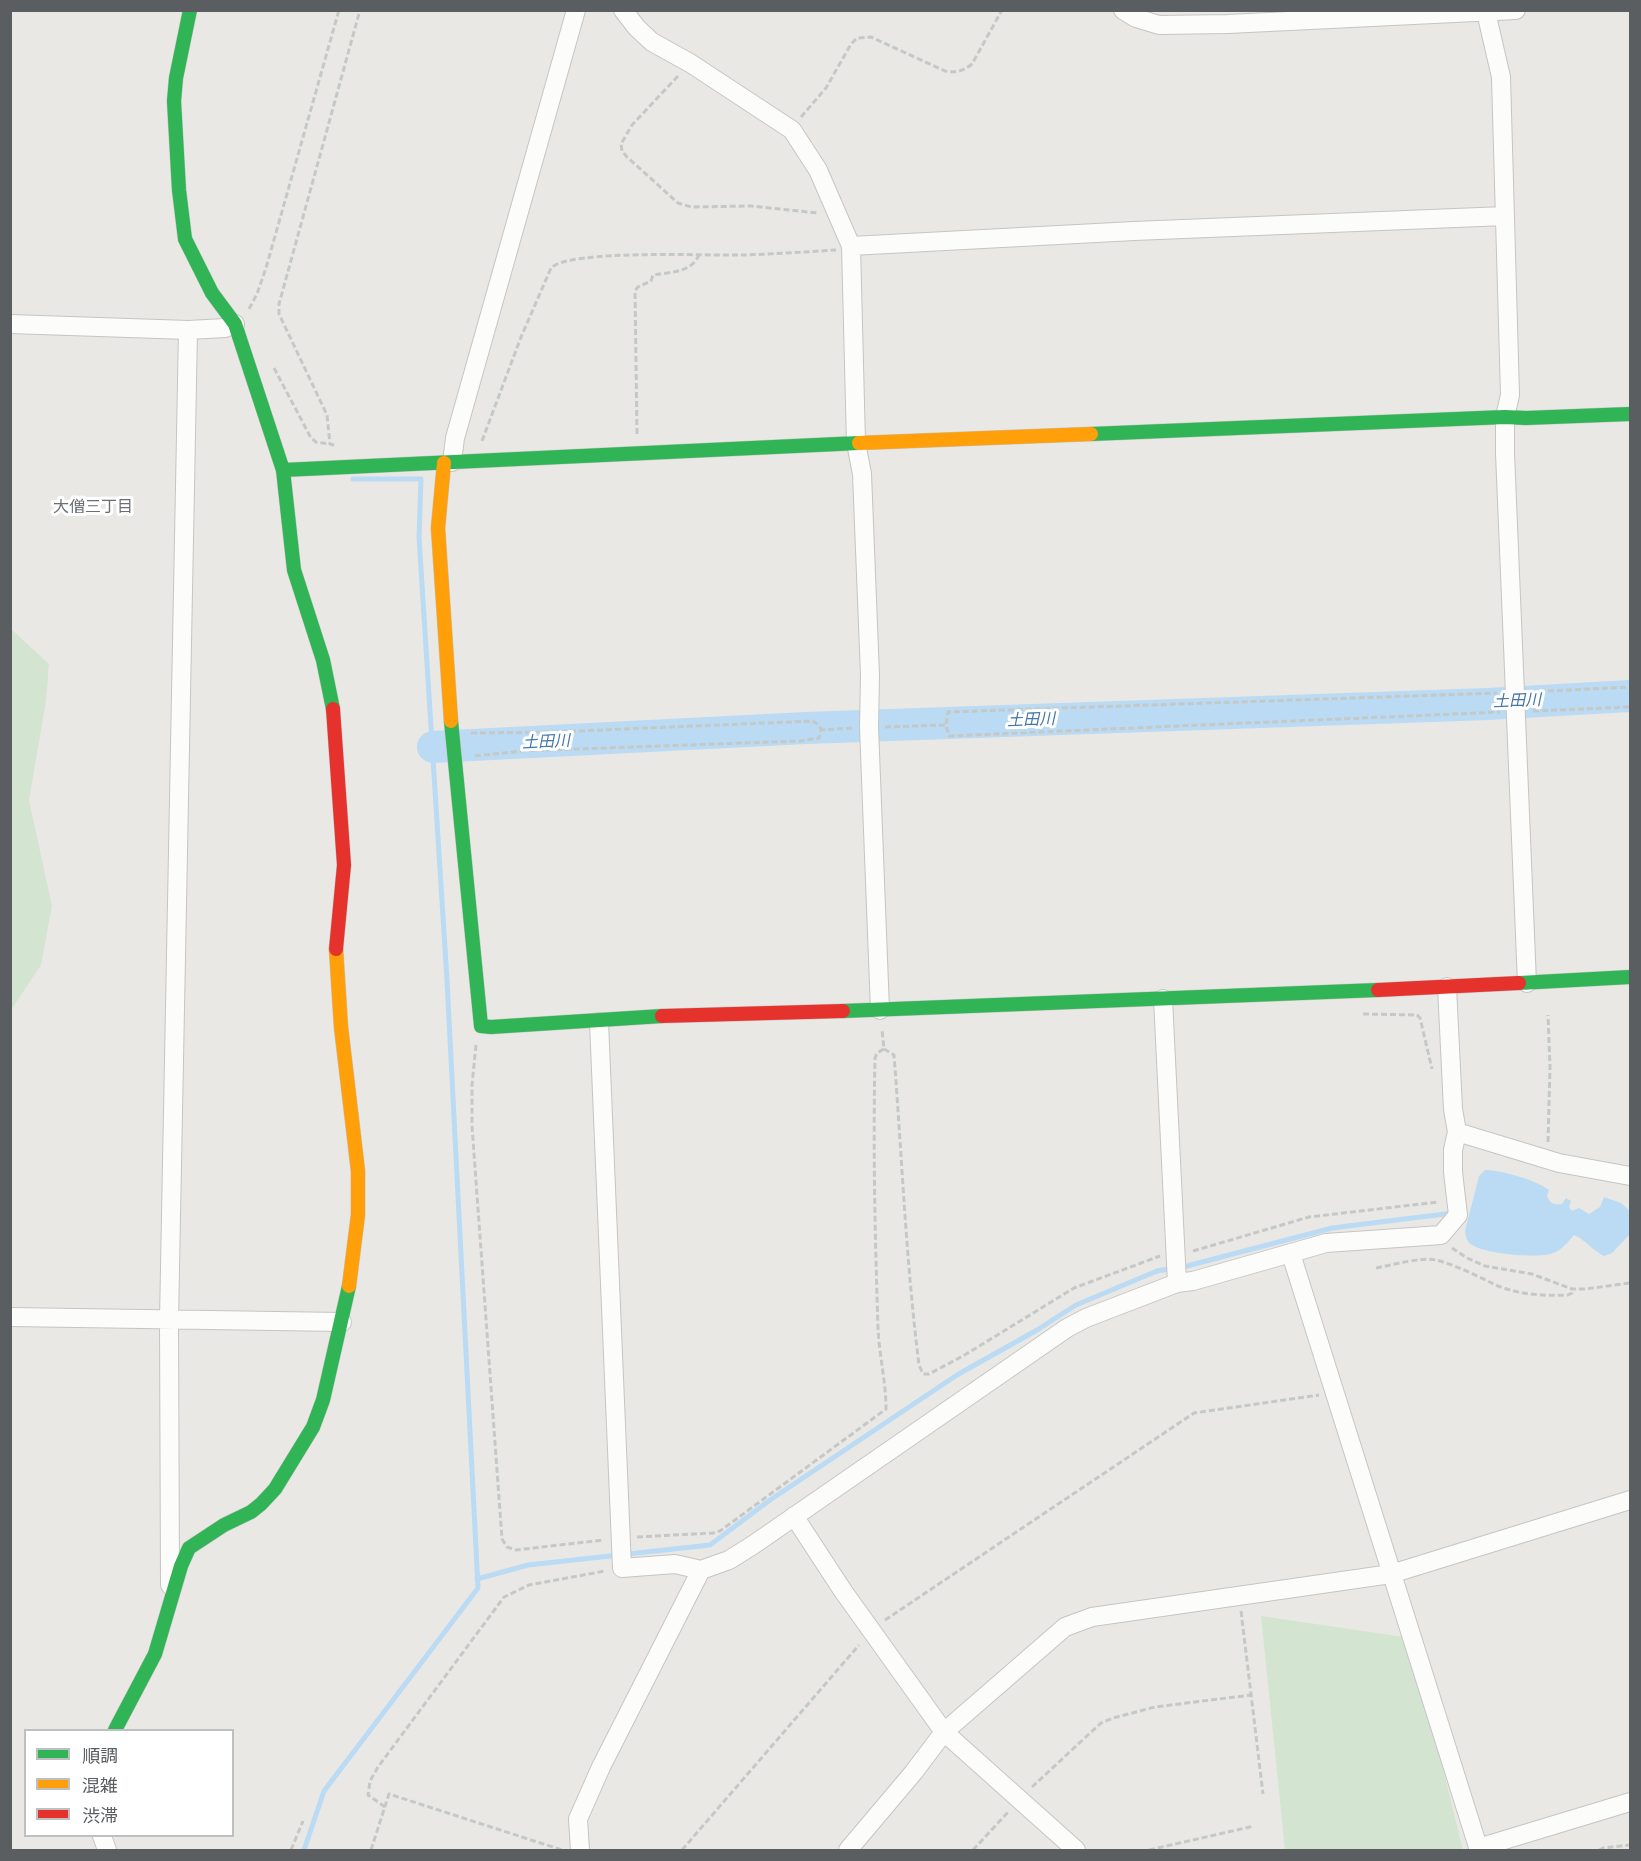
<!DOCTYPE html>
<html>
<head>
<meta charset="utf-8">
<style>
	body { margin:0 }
	#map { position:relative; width:1641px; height:1861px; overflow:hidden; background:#eae8e4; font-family:Raleway,"Noto Sans JP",sans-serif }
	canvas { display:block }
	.frame { position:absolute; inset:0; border:12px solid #5a5e61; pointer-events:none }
	.legend { position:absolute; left:24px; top:1729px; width:210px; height:108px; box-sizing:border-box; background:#fff; border:2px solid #bdbfc0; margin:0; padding:8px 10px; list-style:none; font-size:18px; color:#5a5e61 }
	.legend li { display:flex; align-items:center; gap:12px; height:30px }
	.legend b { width:30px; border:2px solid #bdbfc0 }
</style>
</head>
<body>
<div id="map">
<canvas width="1641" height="1861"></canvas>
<div class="frame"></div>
<ul class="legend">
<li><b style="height:8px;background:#30b455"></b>順調</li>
<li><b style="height:8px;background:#ff9f0a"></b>混雑</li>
<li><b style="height:8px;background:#e5322d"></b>渋滞</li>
</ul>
</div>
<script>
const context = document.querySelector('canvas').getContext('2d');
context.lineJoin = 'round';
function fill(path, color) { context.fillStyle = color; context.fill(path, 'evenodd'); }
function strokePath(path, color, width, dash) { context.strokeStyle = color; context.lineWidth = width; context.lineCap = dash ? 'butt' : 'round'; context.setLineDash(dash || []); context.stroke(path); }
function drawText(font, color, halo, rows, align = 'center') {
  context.font = font + ' Raleway,"Noto Sans JP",sans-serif'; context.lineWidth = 6; context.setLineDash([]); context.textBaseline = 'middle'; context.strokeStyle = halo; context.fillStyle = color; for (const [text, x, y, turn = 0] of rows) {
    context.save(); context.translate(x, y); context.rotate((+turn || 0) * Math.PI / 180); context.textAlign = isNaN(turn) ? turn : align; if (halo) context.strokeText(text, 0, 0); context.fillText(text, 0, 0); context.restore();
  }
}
fill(new Path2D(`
	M 11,629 L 49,664 L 46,701 L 29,800 L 52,906 L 41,965 L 11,1010 Z
	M 1261,1616 L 1411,1638 L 1463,1850 L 1285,1850 Z`), '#d3e5d0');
fill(new Path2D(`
	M 1485,1170 C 1501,1170 1536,1180 1549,1190 L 1547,1196 C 1550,1204 1554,1205 1562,1204 L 1566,1198 L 1571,1201 L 1569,1207 L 1572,1211 L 1579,1208 L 1589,1214 L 1600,1207 L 1604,1197 L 1621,1203 L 1630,1211 L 1630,1234 L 1612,1253 L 1604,1256 C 1593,1251 1586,1240 1574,1235 C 1568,1242 1562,1250 1553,1253 C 1539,1259 1488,1254 1474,1246 C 1467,1243 1466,1238 1465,1231 L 1479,1176 Z`), '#badbf3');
strokePath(new Path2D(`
	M 477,1579 L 528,1565 L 710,1545 L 770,1500 L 957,1375 L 1037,1330 L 1076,1305 L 1157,1271 L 1187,1266 L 1332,1228 L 1453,1213
	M 304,1850 L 324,1791 L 478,1588 L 447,980 L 419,537 L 421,479 L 353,479`), '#badbf3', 5);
strokePath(new Path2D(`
	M 433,747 L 806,728 L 1488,704 L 1630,696`), '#badbf3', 32);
const street = new Path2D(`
	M 623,10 L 637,28 L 652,42 L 690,63 L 792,130 L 818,170 L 851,246 L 856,443 L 862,474 L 870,675 L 869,727 L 880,1010
	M 1123,10 L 1136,18 L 1159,25 L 1228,24 L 1516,10
	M 1486,12 L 1501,77 L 1510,395 L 1505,417 L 1505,453 L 1527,983
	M 851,246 L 1134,231 L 1505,216
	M 10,324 L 188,330 L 225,328 L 235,324
	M 452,462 L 455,438 L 576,10
	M 1163,999 L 1177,1283
	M 599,1022 L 622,1568 L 675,1564 L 701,1570 L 729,1560 L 753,1545 L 1067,1328 L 1086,1318 L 1177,1283 L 1193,1281 L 1326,1243 L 1441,1235 L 1458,1215 L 1453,1172 L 1453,1150 L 1457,1132 L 1453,1109 L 1447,987
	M 1457,1132 L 1559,1163 L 1630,1176
	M 1291,1254 L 1479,1850
	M 10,1317 L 342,1322
	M 794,1516 L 843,1591 L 944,1732 L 1076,1850
	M 170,1585 L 169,1320 L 188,330
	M 102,1836 L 107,1850
	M 1478,1848 L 1630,1802
	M 580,1850 L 578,1819 L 601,1767 L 701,1570
	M 848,1850 L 913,1773 L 944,1732 L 1065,1627 L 1092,1617 L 1391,1574 L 1630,1500`);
const fast = new Path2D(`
	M 190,10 L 176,78 L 174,101 L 179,190 L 185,239 L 212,293 L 235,324 L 283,470 L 294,570 L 323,660 L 333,709
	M 1091,434 L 1505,417 L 1526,418 L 1630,414
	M 283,470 L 859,443
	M 451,721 L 481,1026 L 491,1027 L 662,1016
	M 1519,983 L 1630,977
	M 843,1011 L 1378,990
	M 115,1730 L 155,1654 L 181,1566 L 189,1548 L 224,1525 L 251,1512 L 261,1504 L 275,1489 L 313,1427 L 323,1400 L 349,1286`);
const slow = new Path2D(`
	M 859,443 L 1091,434
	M 444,463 L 438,528 L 451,721
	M 336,949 L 341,1027 L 358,1171 L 358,1215 L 349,1286`);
const jam = new Path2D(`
	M 333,709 L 344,865 L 336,949
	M 1378,990 L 1519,983
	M 662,1016 L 843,1011`);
strokePath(street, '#c5c5c5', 20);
strokePath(fast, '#c6c6c6', 15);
strokePath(slow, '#c6c6c6', 15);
strokePath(jam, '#c6c6c6', 15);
strokePath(new Path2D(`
	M 678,76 L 632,125 L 621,144 L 622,151 L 627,157 L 678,203 L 691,207 L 751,206 L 818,213
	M 801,117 L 826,88 L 851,44 L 857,38 L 871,37 L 945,71 C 956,73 963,71 972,64 L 1002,10
	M 249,309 L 257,294 L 266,268 L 339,10
	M 274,368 L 311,438 L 316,442 L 330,444
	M 637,434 L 635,291 L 638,287 L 651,281 L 653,275 C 670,272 691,273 699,255
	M 482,441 L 521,337 L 551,268 C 569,249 710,256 743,255 C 774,254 805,252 836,250
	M 334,445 L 330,444 L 327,415 L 279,314 L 279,304 L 360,10
	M 1530,692 L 1630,687
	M 1533,711 L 1630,707
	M 946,724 L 948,712 L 1497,693
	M 885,727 L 946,725 L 949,736 L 1500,712
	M 471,733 L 553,732 L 813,721 L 820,726 L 821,730
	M 475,756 L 522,751 L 799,741 L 819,738 L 821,730 L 852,728
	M 1363,1014 L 1417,1015 L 1420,1018 L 1432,1069
	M 476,1045 L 472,1085 L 472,1126 L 502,1539 L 507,1547 L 516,1550 L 603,1540
	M 884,1049 L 894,1055 C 902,1158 906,1262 919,1365 L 923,1374 L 929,1374 L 963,1356 L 1074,1288 L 1160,1256
	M 1548,1142 L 1550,1067 L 1548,1015
	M 1452,1248 L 1467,1258 L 1485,1266 L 1532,1274 L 1572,1289 L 1585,1289 L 1630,1283
	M 1193,1251 L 1309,1217 L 1438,1202
	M 1376,1268 C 1392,1265 1421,1257 1436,1260 C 1456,1265 1477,1276 1496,1285 C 1519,1295 1544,1296 1568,1295 L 1572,1293 L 1572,1289
	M 637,1537 L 713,1533 L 720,1531 L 886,1409 C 886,1381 879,1355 878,1327 C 875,1237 873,1147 875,1058 L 877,1053 L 884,1049 L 882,1030
	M 1241,1611 L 1263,1794
	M 885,1620 L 1194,1413 L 1319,1395
	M 1032,1787 L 1089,1734 L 1101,1723 L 1113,1718 L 1155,1707 L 1251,1695
	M 385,1807 L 368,1795 L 370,1781 L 378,1767 L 504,1597 L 529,1585 L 605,1571
	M 291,1850 L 303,1821
	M 371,1850 L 389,1794 L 562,1850
	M 682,1850 L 859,1645
	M 973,1850 L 1009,1811
	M 1149,1850 L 1254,1826
	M 1599,1850 L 1603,1848 L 1630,1845`), '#c4c9c7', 3, [6, 3]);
strokePath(street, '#fcfcfb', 18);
strokePath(fast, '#30b455', 14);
strokePath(slow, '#ff9f0a', 14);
strokePath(jam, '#e5322d', 14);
drawText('16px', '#6b6f73', '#fff', [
	["大僧三丁目",93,507]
]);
drawText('italic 16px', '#4478a9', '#fff', [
	["土田川",1517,701,-2],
	["土田川",1031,720,-2],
	["土田川",546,742,-3]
]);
</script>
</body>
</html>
